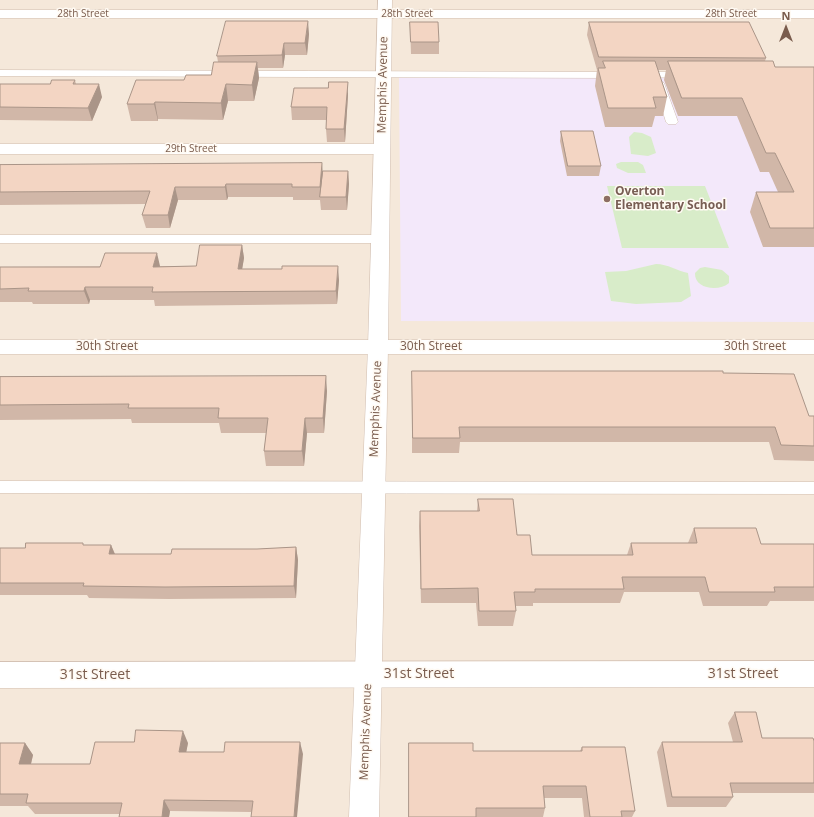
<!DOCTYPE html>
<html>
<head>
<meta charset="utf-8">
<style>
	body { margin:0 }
	#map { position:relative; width:814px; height:817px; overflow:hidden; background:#fdf6ec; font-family:"Open Sans",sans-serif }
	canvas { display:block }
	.north { position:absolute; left:766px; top:8px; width:40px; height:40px; -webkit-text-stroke:3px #fffaf3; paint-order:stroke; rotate:0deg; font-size:11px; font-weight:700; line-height:16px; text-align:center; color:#7a5c4d }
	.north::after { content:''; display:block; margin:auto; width:14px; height:18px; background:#7a5c4d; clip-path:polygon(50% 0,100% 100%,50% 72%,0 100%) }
</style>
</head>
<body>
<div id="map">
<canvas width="814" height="817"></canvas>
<div class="north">N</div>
</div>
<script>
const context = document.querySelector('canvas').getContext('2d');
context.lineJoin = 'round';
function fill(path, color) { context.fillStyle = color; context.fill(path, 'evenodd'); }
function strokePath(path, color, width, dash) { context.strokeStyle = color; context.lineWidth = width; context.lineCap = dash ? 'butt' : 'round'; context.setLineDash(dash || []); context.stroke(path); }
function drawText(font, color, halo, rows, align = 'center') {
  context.font = font + ' "Open Sans",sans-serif'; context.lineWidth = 3; context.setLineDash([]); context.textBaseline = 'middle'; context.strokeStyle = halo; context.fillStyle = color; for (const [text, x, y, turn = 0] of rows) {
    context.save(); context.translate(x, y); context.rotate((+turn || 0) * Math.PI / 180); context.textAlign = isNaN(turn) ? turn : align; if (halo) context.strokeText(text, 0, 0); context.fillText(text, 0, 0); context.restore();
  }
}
fill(new Path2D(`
	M 0,0 L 814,0 L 814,817 L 0,817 Z`), '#f5e8da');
fill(new Path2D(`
	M 399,76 L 814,77 L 814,322 L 401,321 Z`), '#f3e8fa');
fill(new Path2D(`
	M 634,132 L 642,133 L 651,137 L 656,153 L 648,156 L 631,154 L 629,137 Z
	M 621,162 L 638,162 L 643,165 L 646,173 L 628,173 L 617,168 L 616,164 Z
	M 607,186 L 705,186 L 729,248 L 622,248 Z
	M 656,264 C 668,264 677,271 688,273 L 691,296 L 681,302 L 636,304 L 611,301 L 605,272 L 626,271 Z
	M 705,267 L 722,270 L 729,276 L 729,283 C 719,292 694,289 695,273 L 700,268 Z`), '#d8ecc9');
const service = new Path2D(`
	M 0,70 L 617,72 L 622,75 L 617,78 L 0,76 Z
	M 639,72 L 685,72 L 690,75 L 685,78 L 635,77 L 634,75 L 635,73 Z
	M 659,80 L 664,83 L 678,122 L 676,124 L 668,124 L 666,122 L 654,83 Z
	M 0,235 L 380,235 L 384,236 L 386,239 L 384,242 L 380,243 L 0,243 Z
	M 0,481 L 814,482 L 814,494 L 0,493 Z`);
const minor = new Path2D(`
	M 0,10 L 814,10 L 814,18 L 0,18 Z
	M 0,144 L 382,144 L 388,145 L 390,149 L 388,153 L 382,154 L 0,154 Z
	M 0,340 L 814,340 L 814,354 L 0,354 Z
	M 814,661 L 814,687 L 0,688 L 0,662 Z`);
const tertiary = new Path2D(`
	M 378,0 L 392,0 L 388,347 L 379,817 L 349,817 L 368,347 Z`);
strokePath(service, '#d1beb0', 1);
strokePath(minor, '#d1beb0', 1);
strokePath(tertiary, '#d1beb0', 1);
fill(service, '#fff');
fill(minor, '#fff');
fill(tertiary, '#fff');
fill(new Path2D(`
	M 410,22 L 439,42 L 439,54 L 411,54 Z
	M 589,22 L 766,58 L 765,61 L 775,67 L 814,67 L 814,247 L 763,247 L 750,212 L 756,192 L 778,192 L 769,172 L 760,172 L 737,116 L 678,116 L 664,80 L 666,70 L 658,70 L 667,97 L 663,116 L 655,116 L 652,127 L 605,127 L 595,86 L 597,70 L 587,35 Z
	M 309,34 L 307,55 L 285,55 L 283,68 L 258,68 L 259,78 L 254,101 L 228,101 L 223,120 L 158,119 L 158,121 L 131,121 L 127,104 L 184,80 L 211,75 L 218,62 L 217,56 Z
	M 75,80 L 76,84 L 102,97 L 92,121 L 0,120 L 0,84 L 50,84 Z
	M 328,88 L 348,95 L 345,142 L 327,142 L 326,129 L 327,120 L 292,120 L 291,107 Z
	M 561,131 L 601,166 L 599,176 L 567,176 L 560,141 Z
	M 0,165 L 323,173 L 348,171 L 349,184 L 347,210 L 321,210 L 320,200 L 293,200 L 293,197 L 228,197 L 227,200 L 178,200 L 170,228 L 146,228 L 142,215 L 146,204 L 0,205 Z
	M 242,245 L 244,258 L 242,269 L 339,280 L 337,304 L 155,306 L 154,300 L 90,300 L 89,304 L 33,304 L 32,302 L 0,302 L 0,267 L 196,266 Z
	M 412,371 L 723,373 L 809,416 L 814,416 L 814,461 L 774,460 L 769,442 L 460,442 L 459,453 L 412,453 Z
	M 0,377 L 327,391 L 324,433 L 307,433 L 304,466 L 266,466 L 264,451 L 266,433 L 221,433 L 219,423 L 132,423 L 131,419 L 0,420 Z
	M 478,499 L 517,535 L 532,555 L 627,555 L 631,543 L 688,543 L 694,528 L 761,544 L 814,544 L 814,601 L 770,601 L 767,606 L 703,606 L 699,592 L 624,592 L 620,603 L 533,603 L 533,606 L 515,606 L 516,611 L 513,626 L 478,626 L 476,603 L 421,603 L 419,526 L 420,511 L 477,511 Z
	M 84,545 L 111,545 L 115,554 L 171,554 L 296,547 L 298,560 L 296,598 L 169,599 L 89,598 L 87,595 L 0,595 L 0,548 L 25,548 Z
	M 735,712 L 762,738 L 814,741 L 814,793 L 732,793 L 733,797 L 726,807 L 667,807 L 657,752 L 662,742 L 733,742 L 728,723 Z
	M 0,743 L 25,743 L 33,755 L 31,764 L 90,764 L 188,743 L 186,752 L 303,754 L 251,812 L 170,811 L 169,817 L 119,817 L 120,814 L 35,814 L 28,806 L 0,806 Z
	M 582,747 L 635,811 L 632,817 L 584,817 L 582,798 L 544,798 L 545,808 L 543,817 L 409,817 L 473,751 L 580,751 Z`), '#d1b7a8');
fill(new Path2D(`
	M 308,21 L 309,34 L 307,55 L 305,43 Z
	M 284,43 L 285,55 L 283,68 L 282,55 Z
	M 257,62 L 259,78 L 254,101 L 252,85 Z
	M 348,82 L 348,95 L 345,142 L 344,129 Z
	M 99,84 L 102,97 L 92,121 L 88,108 Z
	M 226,84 L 228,101 L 223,120 L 221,103 Z
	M 155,102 L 158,119 L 158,121 L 154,104 Z
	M 322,163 L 323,176 L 321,197 L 320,187 Z
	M 348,171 L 349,184 L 347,210 L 346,197 Z
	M 226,184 L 228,197 L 227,200 L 225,187 Z
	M 175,187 L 178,200 L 170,228 L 168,215 Z
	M 242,245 L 244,258 L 240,282 L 238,269 Z
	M 157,253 L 160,266 L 157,280 L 153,267 Z
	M 338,266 L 339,280 L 337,304 L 336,291 Z
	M 85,287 L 90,300 L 89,304 L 84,291 Z
	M 326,376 L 327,391 L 324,433 L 323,418 Z
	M 305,418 L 307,433 L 304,466 L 302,451 Z
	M 111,545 L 116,557 L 109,554 Z
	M 296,547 L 298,560 L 296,598 L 294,586 Z
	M 183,731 L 188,743 L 184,764 L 179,752 Z
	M 300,742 L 303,754 L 297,817 L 294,817 Z
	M 25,743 L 33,755 L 28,776 L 19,764 Z
	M 164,800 L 170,811 L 169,817 L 162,817 Z`), '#aa9588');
const building = new Path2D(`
	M 226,21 L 308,21 L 305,43 L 284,43 L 282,55 L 217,56 Z
	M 410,22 L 438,22 L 439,42 L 411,42 Z
	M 589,22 L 749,22 L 766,58 L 599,57 Z
	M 603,61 L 655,61 L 667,97 L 653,97 L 656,108 L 608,108 L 598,68 L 605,68 Z
	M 668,61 L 773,61 L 775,67 L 814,67 L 814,228 L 770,228 L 756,192 L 794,192 L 775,153 L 766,153 L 742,98 L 682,98 Z
	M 214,62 L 257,62 L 252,85 L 226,84 L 221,103 L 155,102 L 154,104 L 127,104 L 136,80 L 184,80 L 186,75 L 211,75 Z
	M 52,80 L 75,80 L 73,84 L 99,84 L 88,108 L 0,107 L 0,84 L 50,84 Z
	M 329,82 L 348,82 L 344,129 L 326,129 L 327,107 L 291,107 L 294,88 L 328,88 Z
	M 561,131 L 593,131 L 601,166 L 568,166 Z
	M 322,163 L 320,187 L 292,187 L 292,184 L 226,184 L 225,187 L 175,187 L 168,215 L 142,215 L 150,191 L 0,192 L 0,165 Z
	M 323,171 L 348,171 L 346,197 L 320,197 Z
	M 200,245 L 242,245 L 238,269 L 282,269 L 282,266 L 338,266 L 336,291 L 152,292 L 153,287 L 85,287 L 84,291 L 28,291 L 29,288 L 0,289 L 0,267 L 100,267 L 105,253 L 157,253 L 153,267 L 196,266 Z
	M 412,371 L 723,371 L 723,373 L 794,374 L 809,416 L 814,416 L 814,446 L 781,445 L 775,427 L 459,427 L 460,438 L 413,438 Z
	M 326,376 L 323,418 L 305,418 L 302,451 L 264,451 L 268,418 L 218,418 L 219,408 L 128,408 L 129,404 L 0,405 L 0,377 Z
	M 478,499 L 513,499 L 517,535 L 530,535 L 532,555 L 633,555 L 631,543 L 697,543 L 694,528 L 756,528 L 761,544 L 814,544 L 814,587 L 774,587 L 775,592 L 709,592 L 705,577 L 622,577 L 624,589 L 535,589 L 535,592 L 514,592 L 516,611 L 479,611 L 478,588 L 421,589 L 420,511 L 479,511 Z
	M 26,543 L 83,543 L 83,545 L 111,545 L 109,554 L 171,554 L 172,549 L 257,549 L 296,547 L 294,586 L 165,587 L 83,586 L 84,583 L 0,583 L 0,548 L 25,548 Z
	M 735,712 L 756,712 L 762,738 L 813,738 L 814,741 L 814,783 L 730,783 L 733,797 L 672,797 L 662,742 L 742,742 Z
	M 136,730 L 183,731 L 179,752 L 224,752 L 225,742 L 300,742 L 294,817 L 251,817 L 253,801 L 164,800 L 162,817 L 119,817 L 122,803 L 26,803 L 28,794 L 0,794 L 0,743 L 25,743 L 19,764 L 90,764 L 95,742 L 134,742 Z
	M 409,743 L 473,743 L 473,751 L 582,751 L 582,747 L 625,747 L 635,811 L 621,811 L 622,817 L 590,817 L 586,786 L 543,786 L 545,808 L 476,808 L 476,817 L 409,817 Z`);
fill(building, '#f3d5c3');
strokePath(building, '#aa9588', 1);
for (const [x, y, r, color] of [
	[607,199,4,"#8d6e63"]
]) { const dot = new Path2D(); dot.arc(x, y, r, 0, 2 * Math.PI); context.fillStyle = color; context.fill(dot); strokePath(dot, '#fffaf3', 1.5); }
drawText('10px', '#7a5c4d', '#fffaf3', [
	["28th Street",83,14],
	["28th Street",407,14],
	["28th Street",731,14],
	["29th Street",191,149]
]);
drawText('12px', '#7a5c4d', '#fffaf3', [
	["Memphis Avenue",383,85,-89],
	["30th Street",107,347],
	["30th Street",431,347],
	["30th Street",755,347],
	["Memphis Avenue",376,409,-88],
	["Memphis Avenue",366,732,-88]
]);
drawText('bold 12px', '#785e54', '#fffaf3', [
	["Overton",615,192],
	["Elementary School",615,206]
], 'left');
drawText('14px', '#7a5c4d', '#fffaf3', [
	["31st Street",419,674],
	["31st Street",743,674],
	["31st Street",95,675]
]);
</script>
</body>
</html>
